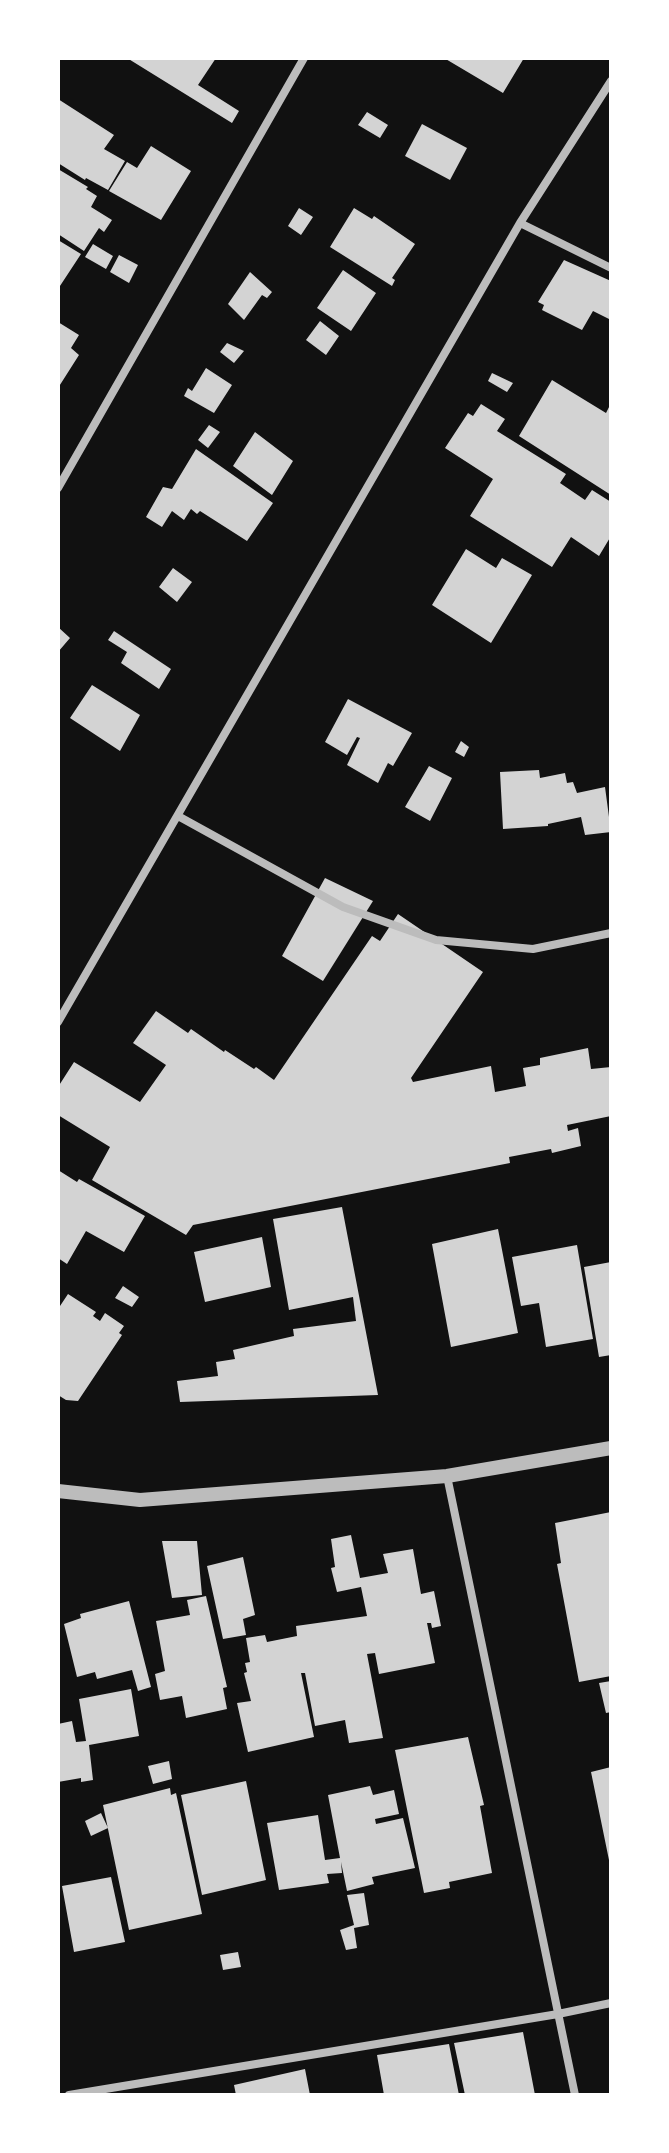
<!DOCTYPE html>
<html>
<head>
<meta charset="utf-8">
<style>
	body { margin:0 }
	#map { position:relative; width:669px; height:2153px; overflow:hidden; background:#111; font-family:"Fira Sans Condensed",sans-serif }
	canvas { display:block }
	.frame { position:absolute; inset:0; border:60px solid #fff; pointer-events:none }
</style>
</head>
<body>
<div id="map">
<canvas width="669" height="2153"></canvas>
<div class="frame"></div>
</div>
<script>
const context = document.querySelector('canvas').getContext('2d');
context.lineJoin = 'round';
function fill(path, color) { context.fillStyle = color; context.fill(path, 'evenodd'); }
function strokePath(path, color, width, dash) { context.strokeStyle = color; context.lineWidth = width; context.lineCap = dash ? 'butt' : 'round'; context.setLineDash(dash || []); context.stroke(path); }
fill(new Path2D(`
	M 127,58 L 216,58 L 198,85 L 239,111 L 232,123 Z
	M 444,58 L 524,58 L 503,93 Z
	M 58,99 L 114,135 L 104,149 L 125,161 L 108,190 L 86,178 L 85,180 L 58,163 Z
	M 367,112 L 388,125 L 380,138 L 358,125 Z
	M 422,124 L 467,148 L 450,180 L 405,156 Z
	M 151,146 L 191,171 L 161,220 L 109,191 L 127,162 L 137,168 Z
	M 58,169 L 88,187 L 86,189 L 97,196 L 91,207 L 112,220 L 104,232 L 99,228 L 84,251 L 58,234 Z
	M 299,208 L 313,217 L 301,235 L 288,226 Z
	M 354,208 L 372,219 L 374,216 L 415,244 L 392,278 L 395,280 L 392,286 L 330,247 Z
	M 58,240 L 81,254 L 58,289 Z
	M 93,244 L 113,256 L 106,269 L 85,257 Z
	M 119,255 L 138,265 L 129,283 L 110,272 Z
	M 564,260 L 611,281 L 611,320 L 593,311 L 582,330 L 542,310 L 544,305 L 538,302 Z
	M 343,270 L 376,293 L 351,331 L 317,308 Z
	M 250,272 L 272,292 L 267,298 L 262,295 L 244,320 L 228,304 Z
	M 320,321 L 339,336 L 326,355 L 306,340 Z
	M 58,322 L 79,335 L 71,348 L 79,355 L 58,388 Z
	M 227,343 L 244,351 L 234,363 L 220,352 Z
	M 206,368 L 232,385 L 214,413 L 184,396 L 188,388 L 192,391 Z
	M 492,373 L 513,383 L 507,392 L 488,381 Z
	M 552,380 L 606,413 L 611,403 L 611,495 L 519,436 Z
	M 481,404 L 505,419 L 497,431 L 566,474 L 560,483 L 585,500 L 592,490 L 611,502 L 611,536 L 599,556 L 571,537 L 552,567 L 470,516 L 493,479 L 445,448 L 468,413 L 473,416 Z
	M 209,425 L 220,432 L 208,448 L 198,440 Z
	M 255,432 L 293,461 L 272,495 L 233,466 Z
	M 196,449 L 273,503 L 247,541 L 200,511 L 197,514 L 191,509 L 184,520 L 172,511 L 162,527 L 146,517 L 163,487 L 172,489 Z
	M 466,549 L 496,568 L 502,558 L 532,575 L 491,643 L 432,605 Z
	M 173,568 L 192,582 L 177,602 L 159,587 Z
	M 58,627 L 70,638 L 58,652 Z
	M 114,631 L 171,669 L 159,689 L 121,663 L 127,652 L 108,640 Z
	M 92,685 L 140,715 L 120,751 L 70,718 Z
	M 348,699 L 412,733 L 393,766 L 388,763 L 378,783 L 347,765 L 360,738 L 357,737 L 347,755 L 325,742 Z
	M 461,741 L 469,747 L 464,757 L 455,752 Z
	M 429,766 L 452,778 L 430,821 L 405,807 Z
	M 539,770 L 540,778 L 565,773 L 567,783 L 573,782 L 577,793 L 605,787 L 611,832 L 585,835 L 581,817 L 548,824 L 548,826 L 503,829 L 500,772 Z
	M 325,878 L 373,901 L 323,981 L 282,956 Z
	M 398,914 L 483,972 L 411,1078 L 413,1082 L 491,1066 L 495,1092 L 526,1086 L 523,1068 L 540,1065 L 540,1058 L 588,1048 L 591,1069 L 611,1067 L 611,1116 L 567,1125 L 568,1131 L 578,1128 L 581,1146 L 552,1153 L 551,1149 L 509,1157 L 510,1163 L 193,1225 L 186,1235 L 92,1180 L 110,1147 L 58,1115 L 58,1087 L 74,1062 L 140,1102 L 166,1065 L 133,1043 L 156,1011 L 188,1033 L 191,1029 L 224,1052 L 225,1050 L 254,1069 L 256,1067 L 274,1080 L 372,936 L 380,941 Z
	M 58,1170 L 77,1182 L 79,1179 L 145,1216 L 124,1252 L 86,1231 L 67,1264 L 58,1258 Z
	M 342,1207 L 378,1395 L 180,1402 L 177,1381 L 218,1376 L 216,1362 L 235,1359 L 233,1350 L 294,1336 L 293,1329 L 356,1321 L 353,1297 L 289,1310 L 273,1219 Z
	M 498,1229 L 518,1333 L 451,1347 L 432,1244 Z
	M 262,1237 L 271,1287 L 205,1302 L 194,1252 Z
	M 577,1245 L 593,1339 L 546,1347 L 539,1303 L 521,1306 L 512,1257 Z
	M 611,1262 L 611,1355 L 599,1357 L 584,1267 Z
	M 123,1286 L 139,1297 L 132,1307 L 115,1298 Z
	M 68,1294 L 96,1312 L 93,1316 L 100,1321 L 105,1313 L 124,1326 L 119,1333 L 122,1335 L 78,1401 L 66,1400 L 58,1395 L 58,1309 Z
	M 611,1512 L 611,1676 L 579,1682 L 557,1564 L 561,1563 L 555,1523 Z
	M 351,1535 L 360,1578 L 388,1573 L 383,1554 L 413,1549 L 421,1594 L 434,1591 L 441,1626 L 432,1628 L 431,1623 L 427,1623 L 435,1663 L 379,1674 L 375,1653 L 367,1654 L 383,1738 L 349,1743 L 345,1720 L 315,1726 L 305,1673 L 301,1673 L 314,1737 L 248,1752 L 237,1703 L 251,1701 L 244,1673 L 247,1672 L 245,1663 L 250,1662 L 246,1638 L 265,1635 L 267,1642 L 297,1636 L 296,1626 L 367,1616 L 361,1587 L 337,1592 L 331,1568 L 335,1567 L 331,1539 Z
	M 162,1541 L 197,1541 L 202,1595 L 172,1598 Z
	M 243,1557 L 255,1615 L 243,1619 L 246,1635 L 223,1639 L 207,1566 Z
	M 206,1596 L 227,1687 L 223,1688 L 227,1709 L 186,1718 L 182,1696 L 160,1700 L 155,1674 L 165,1671 L 156,1621 L 190,1615 L 187,1600 Z
	M 129,1601 L 151,1687 L 138,1691 L 132,1670 L 97,1679 L 95,1672 L 77,1677 L 64,1624 L 81,1618 L 80,1614 Z
	M 611,1681 L 611,1712 L 606,1713 L 599,1683 Z
	M 131,1689 L 139,1736 L 89,1745 L 93,1780 L 81,1782 L 81,1778 L 58,1782 L 58,1724 L 72,1721 L 76,1742 L 86,1741 L 79,1699 Z
	M 468,1737 L 484,1805 L 480,1806 L 492,1873 L 449,1882 L 450,1888 L 424,1893 L 395,1750 Z
	M 169,1761 L 172,1779 L 153,1784 L 148,1766 Z
	M 611,1767 L 611,1865 L 610,1865 L 591,1772 Z
	M 246,1781 L 266,1880 L 202,1895 L 181,1795 Z
	M 370,1786 L 373,1795 L 394,1790 L 399,1814 L 375,1819 L 376,1824 L 403,1818 L 415,1868 L 372,1877 L 374,1884 L 347,1891 L 341,1862 L 342,1873 L 327,1874 L 329,1883 L 279,1890 L 267,1823 L 318,1815 L 325,1860 L 340,1858 L 328,1795 Z
	M 170,1788 L 171,1795 L 176,1793 L 202,1914 L 129,1930 L 103,1805 Z
	M 101,1813 L 108,1828 L 91,1836 L 85,1821 Z
	M 111,1877 L 125,1942 L 74,1952 L 62,1886 Z
	M 364,1893 L 369,1925 L 354,1928 L 357,1948 L 346,1950 L 340,1930 L 354,1925 L 347,1895 Z
	M 238,1952 L 241,1967 L 223,1970 L 220,1955 Z
	M 523,2032 L 535,2095 L 465,2095 L 454,2043 Z
	M 449,2044 L 459,2095 L 384,2095 L 377,2055 Z
	M 305,2069 L 310,2095 L 236,2095 L 234,2085 Z`), '#d3d3d3');
strokePath(new Path2D(`
	M 520,223 L 611,268
	M 58,488 L 304,58
	M 178,816 L 343,907 L 436,940 L 533,949 L 611,933
	M 58,1022 L 520,223 L 611,81
	M 447,1476 L 575,2095
	M 69,2095 L 558,2014 L 611,2003`), '#bcbcbc', 8);
strokePath(new Path2D(`
	M 58,1491 L 140,1500 L 447,1476 L 611,1448`), '#bcbcbc', 14);
</script>
</body>
</html>
